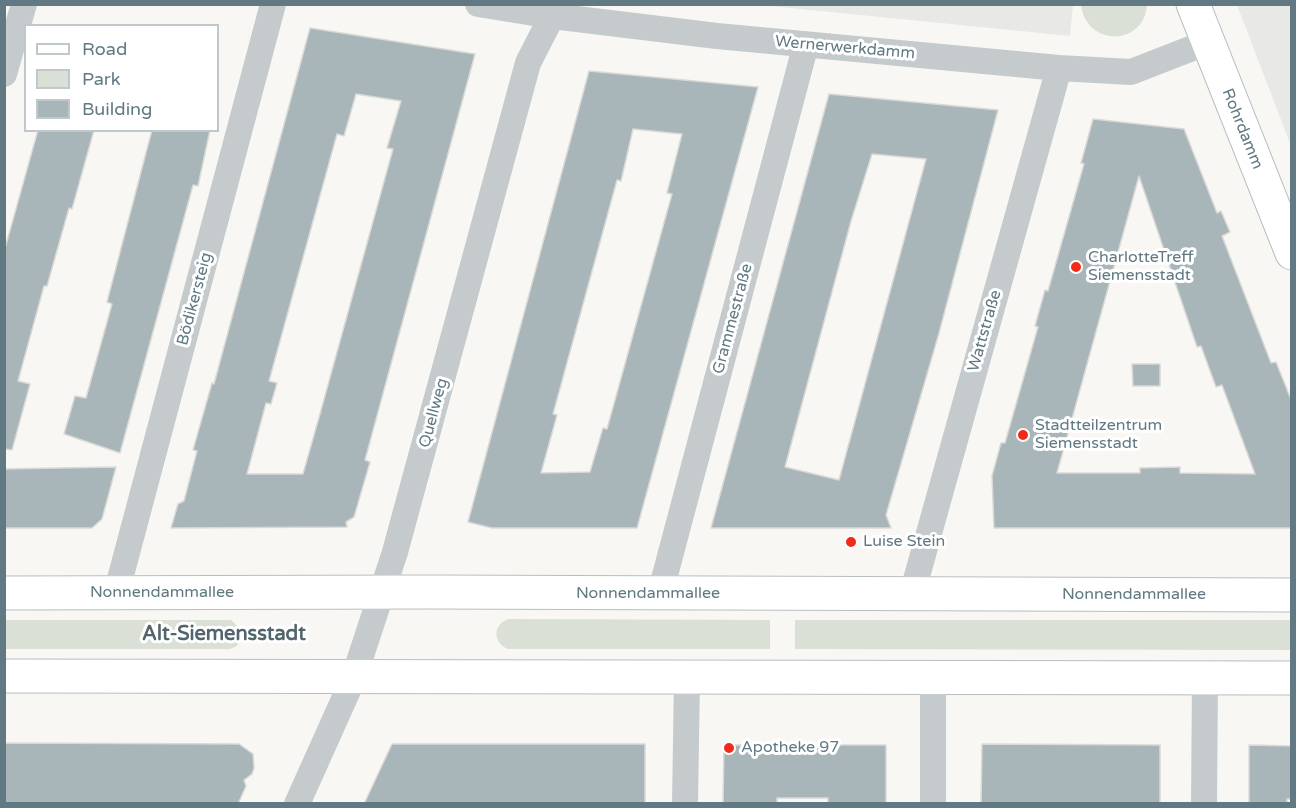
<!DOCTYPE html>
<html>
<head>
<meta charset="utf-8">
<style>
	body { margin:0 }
	#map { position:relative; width:1296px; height:808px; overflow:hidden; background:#f8f7f4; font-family:"Varela Round",sans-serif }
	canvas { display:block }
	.frame { position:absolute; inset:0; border:6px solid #607982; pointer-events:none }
	.legend { position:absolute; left:24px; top:24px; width:195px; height:108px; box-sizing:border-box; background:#fff; border:2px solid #bfc9cd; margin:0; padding:8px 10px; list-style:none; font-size:18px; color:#607982 }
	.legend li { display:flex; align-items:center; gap:12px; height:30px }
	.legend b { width:30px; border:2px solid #bfc9cd }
</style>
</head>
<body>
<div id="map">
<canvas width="1296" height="808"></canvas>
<div class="frame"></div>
<ul class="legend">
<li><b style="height:8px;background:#fff"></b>Road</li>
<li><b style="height:16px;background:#dae0d5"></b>Park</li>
<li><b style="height:16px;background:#a8b5b9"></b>Building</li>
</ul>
</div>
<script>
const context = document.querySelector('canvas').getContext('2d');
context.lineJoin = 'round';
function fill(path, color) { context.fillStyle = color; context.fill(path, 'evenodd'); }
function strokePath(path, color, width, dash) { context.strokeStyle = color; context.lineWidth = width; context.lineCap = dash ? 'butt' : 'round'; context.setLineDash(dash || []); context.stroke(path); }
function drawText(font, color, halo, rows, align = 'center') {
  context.font = font + ' "Varela Round",sans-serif'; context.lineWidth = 6; context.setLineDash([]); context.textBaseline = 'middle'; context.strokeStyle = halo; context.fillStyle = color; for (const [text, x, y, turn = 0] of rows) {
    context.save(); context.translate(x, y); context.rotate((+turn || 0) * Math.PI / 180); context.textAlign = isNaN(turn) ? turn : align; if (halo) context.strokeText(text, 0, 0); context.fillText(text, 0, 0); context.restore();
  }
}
fill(new Path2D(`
	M 760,5 L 1073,5 L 1070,36 Z
	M 1237,5 L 1291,5 L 1291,146 Z`), '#e8e9e7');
fill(new Path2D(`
	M 1081,4 L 1147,4 L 1147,5 C 1144,47 1085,47 1081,4 Z
	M 509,619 L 770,620 L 770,649 L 508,649 C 493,643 492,624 509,619 Z
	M 5,620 L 231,620 C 241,628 242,634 237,646 L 230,649 L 5,649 Z
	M 795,620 L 1291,620 L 1291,650 L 795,649 Z`), '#dae0d5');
const building = new Path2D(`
	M 310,28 L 475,54 L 365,460 L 370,462 L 354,517 L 346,522 L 347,527 L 171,528 L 178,504 L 184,501 L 197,451 L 193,450 L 212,383 L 214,384 ZM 356,94 L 401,101 L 387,148 L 393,149 L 320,414 L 303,474 L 247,474 L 266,403 L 271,404 L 277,383 L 269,381 L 337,134 L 344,136 Z
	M 589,71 L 758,87 L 637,528 L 492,528 L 468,522 ZM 633,129 L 682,134 L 667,193 L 672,194 L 607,429 L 603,428 L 590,472 L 541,473 L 557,415 L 553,414 L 617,180 L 621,181 Z
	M 829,94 L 998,110 L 939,333 L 886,515 L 891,528 L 711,528 ZM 872,154 L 926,159 L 839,480 L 785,467 L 851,221 Z
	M 1093,119 L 1184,129 L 1217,213 L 1221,211 L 1230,232 L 1222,236 L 1271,363 L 1276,362 L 1292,402 L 1292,528 L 994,528 L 992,476 L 1001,443 L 1005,443 L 1038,327 L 1035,326 L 1045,290 L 1048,291 L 1084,164 L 1081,163 ZM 1139,176 L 1197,347 L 1201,346 L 1216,387 L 1222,385 L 1255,474 L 1180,473 L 1180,467 L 1140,468 L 1140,473 L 1057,473 Z
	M 38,130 L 94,130 L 72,209 L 69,208 L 47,286 L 44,286 L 18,381 L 30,384 L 12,450 L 4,449 L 4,252 Z
	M 152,130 L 210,130 L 198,186 L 193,185 L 120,453 L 64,434 L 75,396 L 86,398 L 112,304 L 107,302 Z
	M 1132,364 L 1160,364 L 1160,386 L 1133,386 Z
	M 116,467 L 102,519 L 92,528 L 4,528 L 4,469 Z
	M 4,743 L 239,744 L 253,754 L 254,768 L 252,774 L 244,780 L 246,786 L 238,804 L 4,804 Z
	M 392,744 L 645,744 L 645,804 L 364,804 Z
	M 982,744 L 1160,745 L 1160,804 L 981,804 Z
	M 724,745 L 886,745 L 886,804 L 828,804 L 828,798 L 777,798 L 777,804 L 723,804 Z
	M 1249,745 L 1292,746 L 1292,799 L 1287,799 L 1287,804 L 1249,804 Z`);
fill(building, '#a8b5b9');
strokePath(building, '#d9d9d7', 1.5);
const secondary = new Path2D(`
	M 1193,4 L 1292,253
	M 4,593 L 430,592 L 1292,595
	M 4,676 L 1292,678`);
strokePath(secondary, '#b7bec1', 35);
strokePath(new Path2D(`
	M 478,4 L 552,16 L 717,36 L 1059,68 L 1131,72 L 1208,42
	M 4,74 L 24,4
	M 116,594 L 273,4
	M 660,594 L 806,44
	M 912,594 L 1059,68
	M 933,677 L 933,804
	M 297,804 L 354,677 L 395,552 L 528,63 L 552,16
	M 685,804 L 687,677
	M 1204,804 L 1205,677`), '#c5cacd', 26);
strokePath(secondary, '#fff', 33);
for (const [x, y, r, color] of [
	[1076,267,6,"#f22a1a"],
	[1023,435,6,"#f22a1a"],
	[851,542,6,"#f22a1a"],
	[729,748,6,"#f22a1a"]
]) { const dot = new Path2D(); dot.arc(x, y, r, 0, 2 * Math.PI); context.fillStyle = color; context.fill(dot); strokePath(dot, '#fff', 2); }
drawText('16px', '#607982', '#fff', [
	["Wernerwerkdamm",845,48,5],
	["Rohrdamm",1242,129,68],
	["Bödikersteig",195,299,-75],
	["Grammestraße",733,319,-75],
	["Wattstraße",985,331,-74],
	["Quellweg",434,413,-75],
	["Nonnendammallee",162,593],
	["Nonnendammallee",648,594],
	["Nonnendammallee",1134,595]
]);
drawText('16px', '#607982', '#fff', [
	["CharlotteTreff",1088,258],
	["Siemensstadt",1088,276],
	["Stadtteilzentrum",1035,426],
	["Siemensstadt",1035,444],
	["Luise Stein",863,542],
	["Apotheke 97",741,748]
], 'left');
drawText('bold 20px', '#53656c', '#fff', [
	["Alt-Siemensstadt",224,635]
]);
</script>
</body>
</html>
